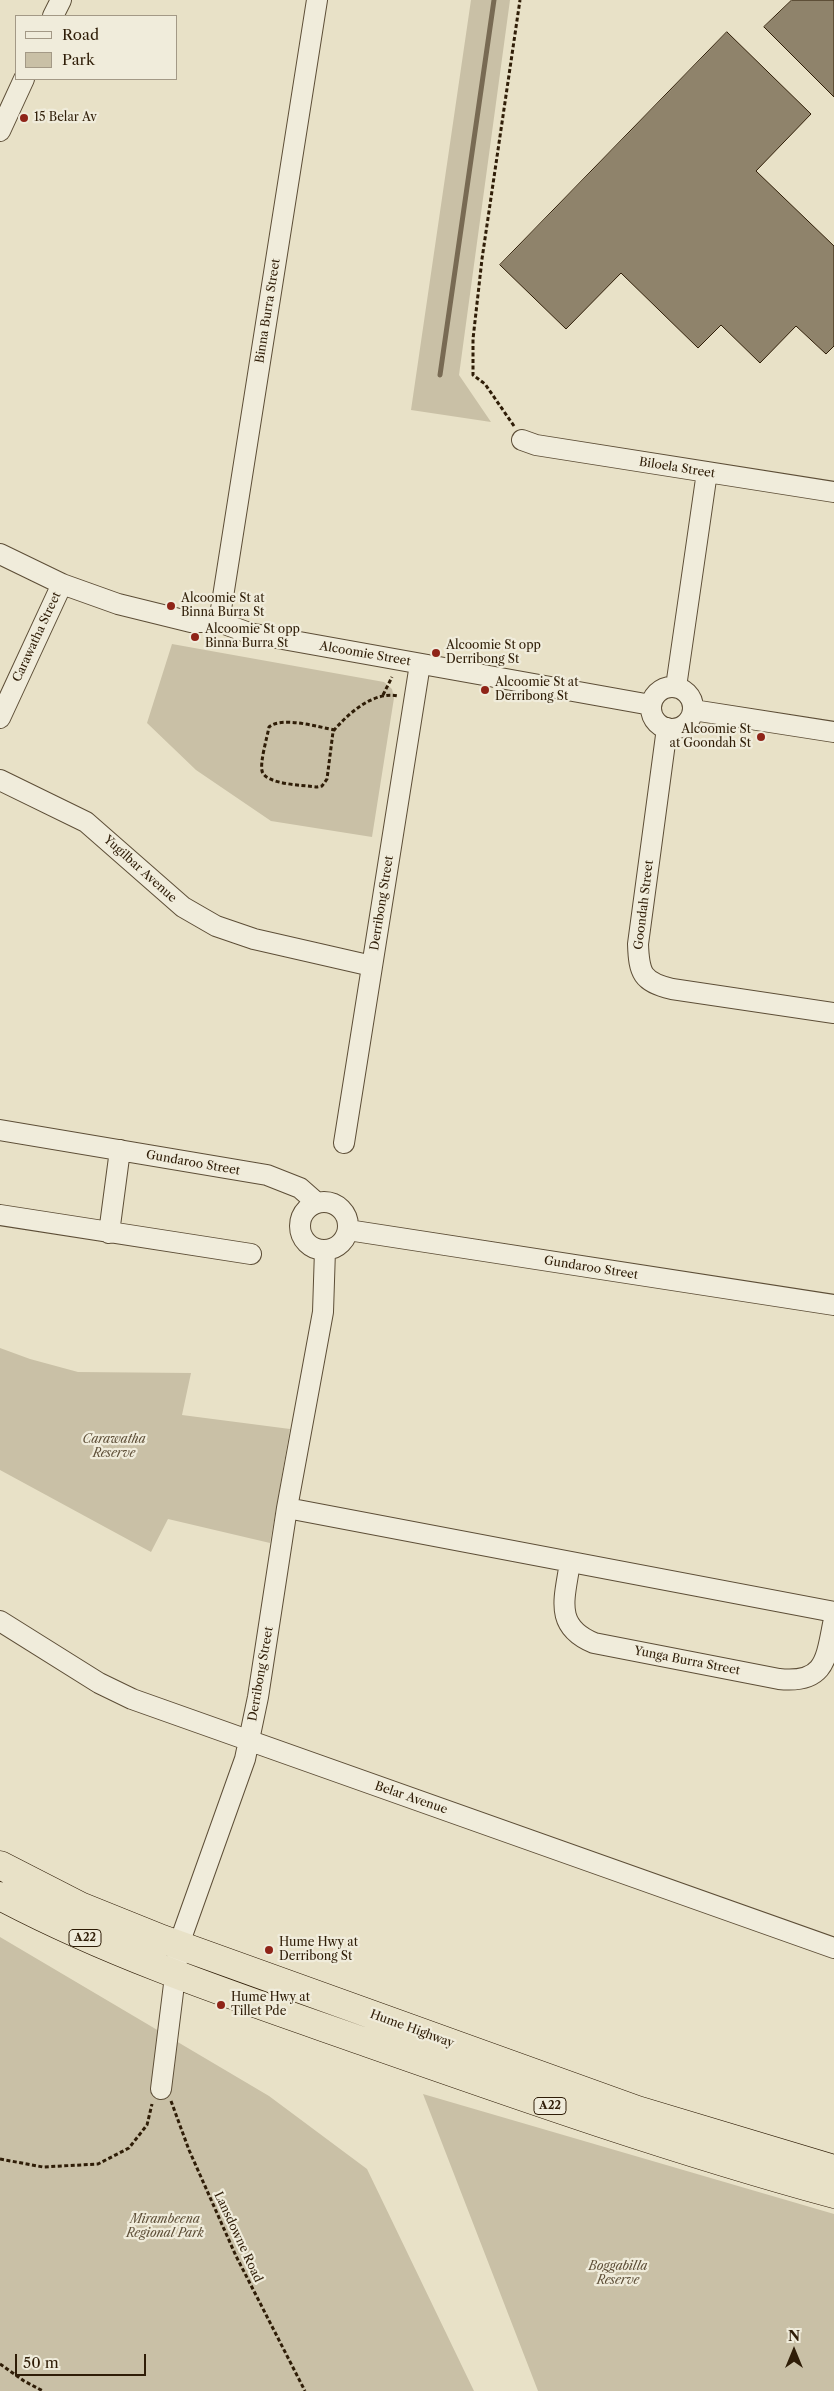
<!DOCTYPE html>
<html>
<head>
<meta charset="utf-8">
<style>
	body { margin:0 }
	#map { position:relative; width:834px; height:2391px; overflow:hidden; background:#e8e1c7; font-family:"Libre Caslon Text",serif }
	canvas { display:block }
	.legend { position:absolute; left:15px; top:15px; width:162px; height:65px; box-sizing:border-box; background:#f0ecdb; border:1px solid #a39986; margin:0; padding:6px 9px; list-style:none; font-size:15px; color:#2f1d07 }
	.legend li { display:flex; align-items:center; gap:10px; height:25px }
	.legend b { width:25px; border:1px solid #a39986 }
	.north { position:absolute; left:769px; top:2326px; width:50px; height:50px; -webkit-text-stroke:4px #f0ecdb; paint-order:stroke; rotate:0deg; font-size:14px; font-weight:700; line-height:20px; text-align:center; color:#2f1d07 }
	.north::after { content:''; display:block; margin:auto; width:18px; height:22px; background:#2f1d07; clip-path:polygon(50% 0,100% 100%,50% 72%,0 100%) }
	.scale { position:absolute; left:15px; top:2354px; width:131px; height:22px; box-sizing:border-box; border:2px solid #2f1d07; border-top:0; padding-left:6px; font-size:15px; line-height:18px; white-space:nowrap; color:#2f1d07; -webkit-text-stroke:4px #f0ecdb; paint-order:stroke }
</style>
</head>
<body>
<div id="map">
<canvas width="834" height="2391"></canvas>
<ul class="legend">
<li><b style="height:6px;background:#f0ecdb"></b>Road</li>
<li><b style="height:14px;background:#c9c0a6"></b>Park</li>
</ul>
<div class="north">N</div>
<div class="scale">50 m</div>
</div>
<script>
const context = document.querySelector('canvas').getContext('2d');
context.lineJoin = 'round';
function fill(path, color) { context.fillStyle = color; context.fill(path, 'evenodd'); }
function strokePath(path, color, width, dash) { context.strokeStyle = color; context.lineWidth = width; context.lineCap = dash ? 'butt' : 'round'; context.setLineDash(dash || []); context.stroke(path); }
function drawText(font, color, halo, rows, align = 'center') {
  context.font = font + ' "Libre Caslon Text",serif'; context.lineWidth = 4.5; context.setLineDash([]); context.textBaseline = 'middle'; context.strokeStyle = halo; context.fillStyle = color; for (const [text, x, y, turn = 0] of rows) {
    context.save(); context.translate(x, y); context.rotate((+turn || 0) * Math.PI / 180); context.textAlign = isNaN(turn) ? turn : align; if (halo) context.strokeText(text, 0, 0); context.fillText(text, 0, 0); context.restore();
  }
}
fill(new Path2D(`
	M 471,0 L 510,0 L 459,375 L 491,422 L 411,410 Z
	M 172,644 L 384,682 L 392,689 L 394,698 L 372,837 L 271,821 L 196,770 L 147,723 Z
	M 0,1348 L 30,1359 L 78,1372 L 191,1373 L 182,1415 L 290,1429 L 270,1543 L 168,1519 L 151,1552 L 0,1470 Z
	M 0,1937 L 269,2096 L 367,2169 L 474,2391 L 0,2391 Z
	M 423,2094 L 834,2214 L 834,2391 L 538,2391 Z`), '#c9c0a6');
strokePath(new Path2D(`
	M 440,375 L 494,0`), '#786a53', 5);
const building = new Path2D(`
	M 792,0 L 834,0 L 834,97 L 764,27 Z
	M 727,32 L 811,114 L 756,171 L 834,246 L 834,346 L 826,354 L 796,326 L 760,363 L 721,325 L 698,348 L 621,273 L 566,329 L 500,265 Z`);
fill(building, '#8f836b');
strokePath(building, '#2f1d07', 1);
const minor = new Path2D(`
	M 53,16 L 61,0
	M 0,131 L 24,79
	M 522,440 L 536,445 L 834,492
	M 0,554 L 62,584 L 118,604 L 191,622 L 219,622 L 249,633 L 651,705
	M 219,622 L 317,0
	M 676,687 L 707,472
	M651 708a21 21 0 1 1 42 0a21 21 0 1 1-42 0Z
	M 693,710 L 834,732
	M 0,718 L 62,584
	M 667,728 L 638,944 C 639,973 642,982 672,989 L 834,1013
	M 0,780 L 86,822 L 183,907 L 216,926 L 254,939 L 372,966
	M 0,1130 L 267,1175 L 300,1188 L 317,1203
	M 344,1143 L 420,664
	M300 1226a24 24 0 1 1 48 0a24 24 0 1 1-48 0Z
	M 0,1215 L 251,1254
	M 348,1230 L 834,1305
	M 109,1233 L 120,1150
	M 287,1508 L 834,1612
	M 570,1562 C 565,1598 553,1626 594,1643 L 779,1679 C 827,1684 826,1657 834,1619
	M 0,1621 L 99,1683 L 132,1699 L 834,1948
	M 161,2089 L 179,1944 L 245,1759 L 258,1697 L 287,1508 L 323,1312 L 325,1250`);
const highway = new Path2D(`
	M 0,1865 L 80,1906 L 162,1939 L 637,2110 L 834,2169
	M 0,1896 C 117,1958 243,1999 368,2043 C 522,2097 676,2151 834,2194`);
strokePath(minor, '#5d4e37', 22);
strokePath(highway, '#2f1d07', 29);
strokePath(new Path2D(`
	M 514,426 L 485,384 L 473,375 L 473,339 L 482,259 L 520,0
	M 383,695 L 392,677
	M 335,730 C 318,727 282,716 269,727 C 267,738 260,761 262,771 C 266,785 304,785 317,787 L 322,786 L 327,779 L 333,732 L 335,729 C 350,712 374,691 398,696
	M 171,2101 L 189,2150 L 236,2256 L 305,2391
	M 0,2159 L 43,2167 L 98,2164 L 129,2148 L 147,2125 L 152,2104
	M 0,2364 L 24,2381 L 43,2391`), '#2f1d07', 3, [4, 2.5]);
strokePath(minor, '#f0ecdb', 20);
strokePath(highway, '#e8e1c7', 28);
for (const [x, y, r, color] of [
	[24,118,5,"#8f2418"],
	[171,606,5,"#8f2418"],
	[195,637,5,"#8f2418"],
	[436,653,5,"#8f2418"],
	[485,690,5,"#8f2418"],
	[761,737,5,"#8f2418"],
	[269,1950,5,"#8f2418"],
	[221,2005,5,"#8f2418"]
]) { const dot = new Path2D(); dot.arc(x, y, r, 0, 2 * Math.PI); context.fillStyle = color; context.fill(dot); strokePath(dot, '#f0ecdb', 2); }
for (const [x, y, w] of [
	[85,1938,32],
	[550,2106,32]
]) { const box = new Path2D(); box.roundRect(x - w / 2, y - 8.5, w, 17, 4); context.fillStyle = '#f0ecdb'; context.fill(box); strokePath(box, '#2f1d07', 1); }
drawText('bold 11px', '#2f1d07', null, [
	["A22",85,1938],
	["A22",550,2106]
]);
drawText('12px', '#2f1d07', '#f0ecdb', [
	["15 Belar Av",34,118],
	["Alcoomie St at",181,599],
	["Binna Burra St",181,613],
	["Alcoomie St opp",205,630],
	["Binna Burra St",205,644],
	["Alcoomie St opp",446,646],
	["Derribong St",446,660],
	["Alcoomie St at",495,683],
	["Derribong St",495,697],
	["Alcoomie St",751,730,"right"],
	["at Goondah St",751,744,"right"],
	["Hume Hwy at",279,1943],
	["Derribong St",279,1957],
	["Hume Hwy at",231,1998],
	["Tillet Pde",231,2012]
], 'left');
drawText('12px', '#2f1d07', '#f0ecdb', [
	["Binna Burra Street",268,311,-81],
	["Biloela Street",677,468,9],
	["Carawatha Street",37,637,-65],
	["Alcoomie Street",365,654,10],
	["Yugilbar Avenue",140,869,42],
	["Derribong Street",382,903,-81],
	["Goondah Street",644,905,-83],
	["Gundaroo Street",193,1163,10],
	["Gundaroo Street",591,1268,9],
	["Yunga Burra Street",687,1661,11],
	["Derribong Street",261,1674,-80],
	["Belar Avenue",411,1798,19],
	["Hume Highway",412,2029,20],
	["Lansdowne Road",238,2237,65]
]);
drawText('italic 12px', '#5d4e37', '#f0ecdb', [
	["Carawatha",114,1440],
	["Reserve",114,1454],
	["Mirambeena",165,2220],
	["Regional Park",165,2234],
	["Boggabilla",618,2267],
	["Reserve",618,2281]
]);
</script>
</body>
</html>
